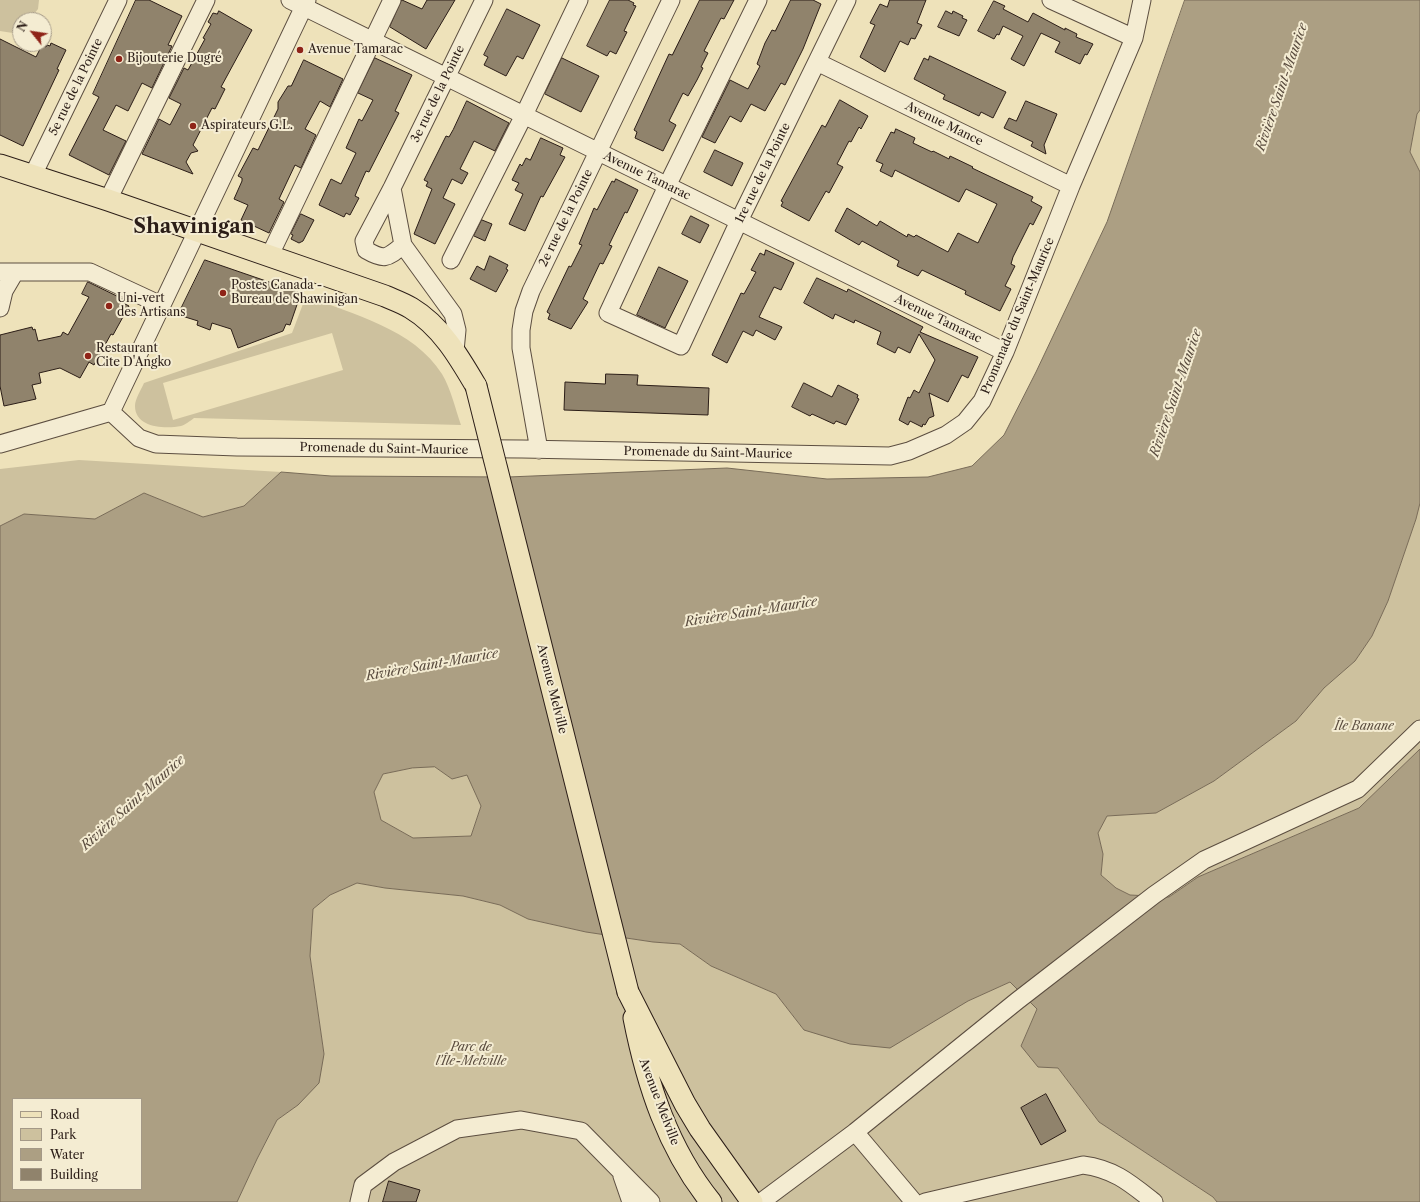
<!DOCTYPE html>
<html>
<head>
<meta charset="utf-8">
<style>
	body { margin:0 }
	#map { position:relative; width:1420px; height:1202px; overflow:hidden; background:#eee2ba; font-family:"Libre Caslon Text",serif }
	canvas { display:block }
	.legend { position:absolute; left:12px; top:1098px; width:130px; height:92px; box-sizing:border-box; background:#f4ecd2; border:1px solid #a49987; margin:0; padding:5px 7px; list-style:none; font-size:12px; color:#2b1d17 }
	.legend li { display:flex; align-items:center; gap:8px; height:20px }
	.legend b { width:20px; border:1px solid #a49987 }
	.north { position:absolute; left:12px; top:12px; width:40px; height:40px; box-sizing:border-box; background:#f4ecd2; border:1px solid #a49987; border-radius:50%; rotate:300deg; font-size:11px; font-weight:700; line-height:16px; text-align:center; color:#2b1d17 }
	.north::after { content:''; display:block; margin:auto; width:14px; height:18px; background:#8f2418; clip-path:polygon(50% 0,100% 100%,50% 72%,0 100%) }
</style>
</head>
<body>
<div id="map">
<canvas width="1420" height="1202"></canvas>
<ul class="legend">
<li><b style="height:5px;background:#eee2ba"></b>Road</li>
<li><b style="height:11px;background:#cdc19e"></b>Park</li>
<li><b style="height:11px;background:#ac9f83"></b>Water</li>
<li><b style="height:11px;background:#90836c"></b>Building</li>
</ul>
<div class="north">N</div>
</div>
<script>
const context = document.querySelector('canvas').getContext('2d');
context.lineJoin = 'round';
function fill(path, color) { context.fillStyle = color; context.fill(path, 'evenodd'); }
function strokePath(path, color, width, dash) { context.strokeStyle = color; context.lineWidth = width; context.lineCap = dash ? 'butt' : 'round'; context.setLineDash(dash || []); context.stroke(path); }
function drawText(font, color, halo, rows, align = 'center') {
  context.font = font + ' "Libre Caslon Text",serif'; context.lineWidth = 4; context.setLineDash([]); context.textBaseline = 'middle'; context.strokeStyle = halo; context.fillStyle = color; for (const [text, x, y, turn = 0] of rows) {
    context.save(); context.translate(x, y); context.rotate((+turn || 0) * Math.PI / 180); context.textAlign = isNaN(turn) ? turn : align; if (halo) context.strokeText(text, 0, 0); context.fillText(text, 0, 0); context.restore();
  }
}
fill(new Path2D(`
	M 0,0 L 39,0 L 38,9 L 29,20 L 20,20 L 19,34 L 0,31 Z
	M 1420,110 L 1420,172 L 1410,152 L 1417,113 Z
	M 306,296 C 352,314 414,329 442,374 C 451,389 455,408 461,425 L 194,418 C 190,421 185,425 181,426 C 165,429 135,428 135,406 C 135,399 141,390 144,383 L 292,333 ZM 332,333 L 343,370 L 173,420 L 163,383 Z
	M 79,460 L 281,472 L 244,506 L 203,517 L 144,493 L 95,519 L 24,514 L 0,526 L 0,469 Z
	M 1420,503 L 1420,749 L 1359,808 L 1198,877 L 1169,897 L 1130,895 L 1116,888 L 1101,875 L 1103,854 L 1098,833 L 1107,816 L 1156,813 L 1214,781 L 1296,721 L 1324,688 L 1355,661 L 1372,636 L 1388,601 L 1416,519 Z
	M 435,767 L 452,779 L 467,774 L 481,806 L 471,836 L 413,838 L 381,820 L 374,792 L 383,774 L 412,768 Z
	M 357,883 L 385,888 L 463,896 L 500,905 L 528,919 L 586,932 L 653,942 L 680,944 L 711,966 L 776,994 L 804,1030 L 968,1001 L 1010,982 L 1037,1009 L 1021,1046 L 1058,1068 L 1099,1122 L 1213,1197 L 1217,1202 L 237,1202 L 257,1159 L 277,1120 L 298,1105 L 324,1054 L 310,956 L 313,909 L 330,895 Z`), '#cdc19e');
const water = new Path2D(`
	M 1185,0 L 1420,0 L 1420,110 L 1417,114 L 1410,152 L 1420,172 L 1420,503 L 1416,519 L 1388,601 L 1372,636 L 1355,661 L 1324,688 L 1296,721 L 1214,781 L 1156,813 L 1107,816 L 1098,833 L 1103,854 L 1101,875 L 1116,888 L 1130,895 L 1169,897 L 1198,877 L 1359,808 L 1420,749 L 1420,1202 L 1217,1202 L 1213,1197 L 1099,1122 L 1058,1068 L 1038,1067 L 1021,1046 L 1037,1009 L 1010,982 L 968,1001 L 890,1048 L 850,1044 L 804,1030 L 776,994 L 711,966 L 680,944 L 653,942 L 586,932 L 528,919 L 500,905 L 463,896 L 385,888 L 357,883 L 330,895 L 313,909 L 310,956 L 324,1054 L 319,1083 L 298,1105 L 277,1120 L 257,1159 L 237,1202 L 0,1202 L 0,526 L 24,514 L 95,519 L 144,493 L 203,517 L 244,506 L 281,472 L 331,476 L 508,477 L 727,468 L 827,479 L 928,477 L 972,466 L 1004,435 L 1036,372 L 1107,222 ZM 435,767 L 452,779 L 467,775 L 481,806 L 471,836 L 413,838 L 381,820 L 374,792 L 383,774 L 412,768 ZM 13,1099 L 141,1099 L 141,1189 L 13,1189 Z`);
fill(water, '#ac9f83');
strokePath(water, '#786b58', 1);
const building = new Path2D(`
	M 136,0 L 149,0 L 182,16 L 168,45 L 172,46 L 152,88 L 142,83 L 128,111 L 116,105 L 103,130 L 126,141 L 109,175 L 69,155 L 99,97 L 93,94 Z
	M 402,0 L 422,9 L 427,0 L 455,0 L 426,49 L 390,27 Z
	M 610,0 L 628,0 L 634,3 L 633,5 L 636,6 L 624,31 L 627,32 L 616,54 L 610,51 L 607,56 L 587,46 Z
	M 700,0 L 734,0 L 724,19 L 721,18 L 704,51 L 708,53 L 701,67 L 703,68 L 697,80 L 688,96 L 683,93 L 669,121 L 676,125 L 663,151 L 635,138 L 637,132 L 634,130 L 669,54 L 672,55 Z
	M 791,0 L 813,0 L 821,4 L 803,49 L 785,85 L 781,83 L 765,111 L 751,104 L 741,122 L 730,116 L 715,143 L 702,137 L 730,80 L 748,89 L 760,66 L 757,64 L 765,43 L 772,30 L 775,31 Z
	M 890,0 L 926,0 L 917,23 L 922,25 L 915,39 L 911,38 L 908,45 L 900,41 L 885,72 L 860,57 L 875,25 L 870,23 L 880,4 L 887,7 Z
	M 994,1 L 1005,6 L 1003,9 L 1028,22 L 1033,13 L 1065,30 L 1065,28 L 1077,34 L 1076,37 L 1093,44 L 1087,55 L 1085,54 L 1080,64 L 1055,52 L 1060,42 L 1041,33 L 1024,66 L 1011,59 L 1023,36 L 1003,26 L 999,35 L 997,34 L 994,39 L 978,31 Z
	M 507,9 L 540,25 L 523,59 L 517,56 L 506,76 L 484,65 L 488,57 L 484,55 Z
	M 219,11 L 252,30 L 221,87 L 225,89 L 215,109 L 212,108 L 193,145 L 198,151 L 191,153 L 186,162 L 193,174 L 142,154 L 159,119 L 170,125 L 181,104 L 169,98 L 184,68 L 188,70 L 205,39 L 203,38 L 211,24 L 208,22 L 213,13 L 217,14 Z
	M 946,11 L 952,14 L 953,11 L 963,16 L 962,18 L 967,20 L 959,36 L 938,27 Z
	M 0,39 L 36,57 L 42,45 L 46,47 L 47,45 L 50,46 L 51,43 L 66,50 L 57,69 L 59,70 L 23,146 L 0,135 Z
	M 930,56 L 1006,92 L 993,118 L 981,112 L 979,116 L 954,104 L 943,99 L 945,95 L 914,79 L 924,58 L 928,60 Z
	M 375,58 L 412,75 L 395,111 L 399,113 L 369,172 L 366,171 L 357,191 L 355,196 L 359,198 L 350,215 L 346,213 L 344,217 L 319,205 L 331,179 L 341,184 L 356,153 L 346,148 L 359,119 L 362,121 L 373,100 L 358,93 Z
	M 562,58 L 599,76 L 581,112 L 545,94 Z
	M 304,60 L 343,79 L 330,107 L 320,101 L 305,129 L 316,135 L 301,168 L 295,165 L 286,184 L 279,199 L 284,202 L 269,233 L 241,220 L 248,205 L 234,199 L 242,181 L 242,178 L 238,176 L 253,148 L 258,150 L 278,109 L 278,102 L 288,86 L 291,86 Z
	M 840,100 L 868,116 L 861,129 L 859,127 L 851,142 L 849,141 L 837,164 L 843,167 L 829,193 L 826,191 L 809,221 L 781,206 L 783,202 L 781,201 L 822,125 L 825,127 Z
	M 467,101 L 509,123 L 495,151 L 474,141 L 460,169 L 468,173 L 462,184 L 452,179 L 443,198 L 455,204 L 435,244 L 414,234 L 432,189 L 426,186 L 428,182 L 424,180 L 446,136 L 449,137 L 453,130 Z
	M 1026,101 L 1057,114 L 1044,145 L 1046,154 L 1031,146 L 1033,142 L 1004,128 L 1009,118 L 1016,121 Z
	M 896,129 L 915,138 L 913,143 L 932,152 L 933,151 L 949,159 L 950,156 L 973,167 L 972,168 L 1033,197 L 1031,201 L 1042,207 L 1033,225 L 1030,223 L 1013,257 L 1011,264 L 1015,266 L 1005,286 L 1011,289 L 1000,311 L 965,294 L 966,291 L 922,270 L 918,276 L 897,266 L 899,261 L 862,241 L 859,245 L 835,231 L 847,208 L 877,226 L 880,221 L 907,237 L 908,234 L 914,237 L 916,235 L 948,252 L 958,233 L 978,243 L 997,204 L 966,189 L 959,202 L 895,170 L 892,177 L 880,171 L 883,164 L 876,161 L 891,132 L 894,133 Z
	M 541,138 L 563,148 L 560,155 L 565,157 L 543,197 L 541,196 L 525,231 L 509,224 L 523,194 L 515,190 L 519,183 L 512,180 L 520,164 L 522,166 L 526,158 L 530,160 Z
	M 715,150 L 743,163 L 732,186 L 704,172 Z
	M 616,179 L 638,190 L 627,213 L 625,212 L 609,245 L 612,246 L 603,264 L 600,263 L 583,299 L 588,302 L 571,329 L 548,319 L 550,314 L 547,312 L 569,266 L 571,267 L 582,245 L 579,244 L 594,208 L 597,210 L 612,181 L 614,182 Z
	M 301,214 L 314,220 L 303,241 L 299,243 L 291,239 L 293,235 L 291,234 Z
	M 691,216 L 709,225 L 700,243 L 682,234 Z
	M 482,220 L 492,224 L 485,241 L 474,236 Z
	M 766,250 L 794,263 L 781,290 L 774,287 L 759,317 L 782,327 L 775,340 L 756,330 L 753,336 L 743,331 L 727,363 L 712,355 L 741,293 L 744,294 L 756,272 L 751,270 L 760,253 L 764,255 Z
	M 490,256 L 508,265 L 506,269 L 508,270 L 496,292 L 470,279 L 477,266 L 484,270 Z
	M 205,260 L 301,293 L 290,325 L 286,324 L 283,331 L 238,348 L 231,329 L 212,323 L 210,330 L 197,325 L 198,321 L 182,316 L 179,313 Z
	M 659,267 L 688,281 L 665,328 L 637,315 Z
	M 817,278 L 847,292 L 848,289 L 923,327 L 920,332 L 978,357 L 968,378 L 962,375 L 948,402 L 929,393 L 934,416 L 929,418 L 925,425 L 923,424 L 922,427 L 910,421 L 908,425 L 899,420 L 908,397 L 910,398 L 914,390 L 919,393 L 935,360 L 919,334 L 910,353 L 898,347 L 895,353 L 877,344 L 881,332 L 855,320 L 854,323 L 835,314 L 833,319 L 804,303 Z
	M 88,282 L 127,301 L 125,304 L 129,306 L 113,335 L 111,334 L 94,365 L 89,362 L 80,378 L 60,368 L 39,373 L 41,383 L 32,385 L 36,399 L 4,406 L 0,386 L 0,335 L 32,327 L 33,330 L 35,329 L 38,341 L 61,336 L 63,332 L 68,335 L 89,297 L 82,294 Z
	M 606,374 L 638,375 L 637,385 L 709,388 L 708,415 L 564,410 L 565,382 L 605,384 Z
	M 804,383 L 832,397 L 838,385 L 858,395 L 857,398 L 859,399 L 846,425 L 836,421 L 834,424 L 812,414 L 810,416 L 792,407 Z
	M 1046,1094 L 1066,1131 L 1041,1145 L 1021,1108 Z
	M 389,1181 L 420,1190 L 416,1202 L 383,1202 Z`);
fill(building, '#90836c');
strokePath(building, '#2b1d17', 1);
const minor = new Path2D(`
	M 290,0 L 1005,352
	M 758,0 L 667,186 L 608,313 L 681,346 L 739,221 L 847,0
	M 1051,0 L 1134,38
	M 817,62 L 1071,186
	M 33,175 L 118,0
	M 392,188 L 403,245 L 453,314 L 457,330 L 455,351
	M 108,200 L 206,0
	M 403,245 C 387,258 385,261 366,250 L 364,241 L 392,188 L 484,0
	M 269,257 L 392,0
	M 451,260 L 524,115 L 579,0
	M 0,272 L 90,272 L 161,305
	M 0,308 L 4,291 L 14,274
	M 111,412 L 139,438 L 156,444 L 237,447 L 522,449 L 890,456 L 909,451 L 946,435 L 965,422 L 982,401 L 1005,352 L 1071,186 L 1134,38 L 1142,0
	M 111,412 L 307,0
	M 0,444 L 111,412
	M 539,450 L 521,348 L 521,330 L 524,311 L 531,291 L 671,0
	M 855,1132 L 914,1202
	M 622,1176 L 631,1202
	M 359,1202 L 363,1185 L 394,1162 L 457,1129 L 521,1120 L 581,1131 L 651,1202
	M 761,1202 L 855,1132 L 1017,1001 L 1154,895 L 1204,860 L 1358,789 L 1420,729
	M 925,1202 L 1083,1165 C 1114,1169 1130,1183 1154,1202`);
const major = new Path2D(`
	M 0,165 L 108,200 L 385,296 C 394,300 403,303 411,308 C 441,326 459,357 476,386
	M 628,992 L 685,1104 L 700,1129 L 752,1202
	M 634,1018 C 647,1084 668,1149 711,1202`);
strokePath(minor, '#5c4e40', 19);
strokePath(major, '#2b1d17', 23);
strokePath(minor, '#f4ecd2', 17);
strokePath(major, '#eee2ba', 21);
const majorBridge = new Path2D(`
	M 476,386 L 628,992`);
strokePath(majorBridge, '#2b1d17', 23, []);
strokePath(majorBridge, '#eee2ba', 21);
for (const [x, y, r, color] of [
	[300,50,4,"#8f2418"],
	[119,59,4,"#8f2418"],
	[193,126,4,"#8f2418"],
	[223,293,4,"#8f2418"],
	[109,306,4,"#8f2418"],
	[88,356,4,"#8f2418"]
]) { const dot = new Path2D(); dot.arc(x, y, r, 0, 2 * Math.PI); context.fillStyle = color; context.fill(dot); strokePath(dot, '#f4ecd2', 1.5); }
drawText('12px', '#2b1d17', '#f4ecd2', [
	["Avenue Tamarac",308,50],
	["Bijouterie Dugré",127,59],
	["Aspirateurs G.L.",201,126],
	["Postes Canada -",231,286],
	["Bureau de Shawinigan",231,300],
	["Uni-vert",117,299],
	["des Artisans",117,313],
	["Restaurant",96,349],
	["Cite D'Angko",96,363]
], 'left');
drawText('12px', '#2b1d17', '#f4ecd2', [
	["5e rue de la Pointe",76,87,-64],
	["3e rue de la Pointe",438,94,-64],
	["Avenue Mance",944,124,26],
	["1re rue de la Pointe",763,173,-64],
	["Avenue Tamarac",647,176,26],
	["2e rue de la Pointe",566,218,-64],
	["Promenade du Saint-Maurice",1018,316,-67],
	["Avenue Tamarac",938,319,26],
	["Promenade du Saint-Maurice",384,449,1],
	["Promenade du Saint-Maurice",708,453,1],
	["Avenue Melville",552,689,76],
	["Avenue Melville",659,1102,69]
]);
drawText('italic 12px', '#5c4e40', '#f4ecd2', [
	["Île Banane",1364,727],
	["Parc de",471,1048],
	["l'Île-Melville",471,1062]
]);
drawText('italic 13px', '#584a3d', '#f4ecd2', [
	["Rivière Saint-Maurice",1282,87,-71],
	["Rivière Saint-Maurice",1176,393,-71],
	["Rivière Saint-Maurice",751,612,-9],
	["Rivière Saint-Maurice",432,665,-10],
	["Rivière Saint-Maurice",133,803,-42]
]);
drawText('bold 20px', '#2b1d17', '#f4ecd2', [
	["Shawinigan",194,227]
]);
</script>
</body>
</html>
